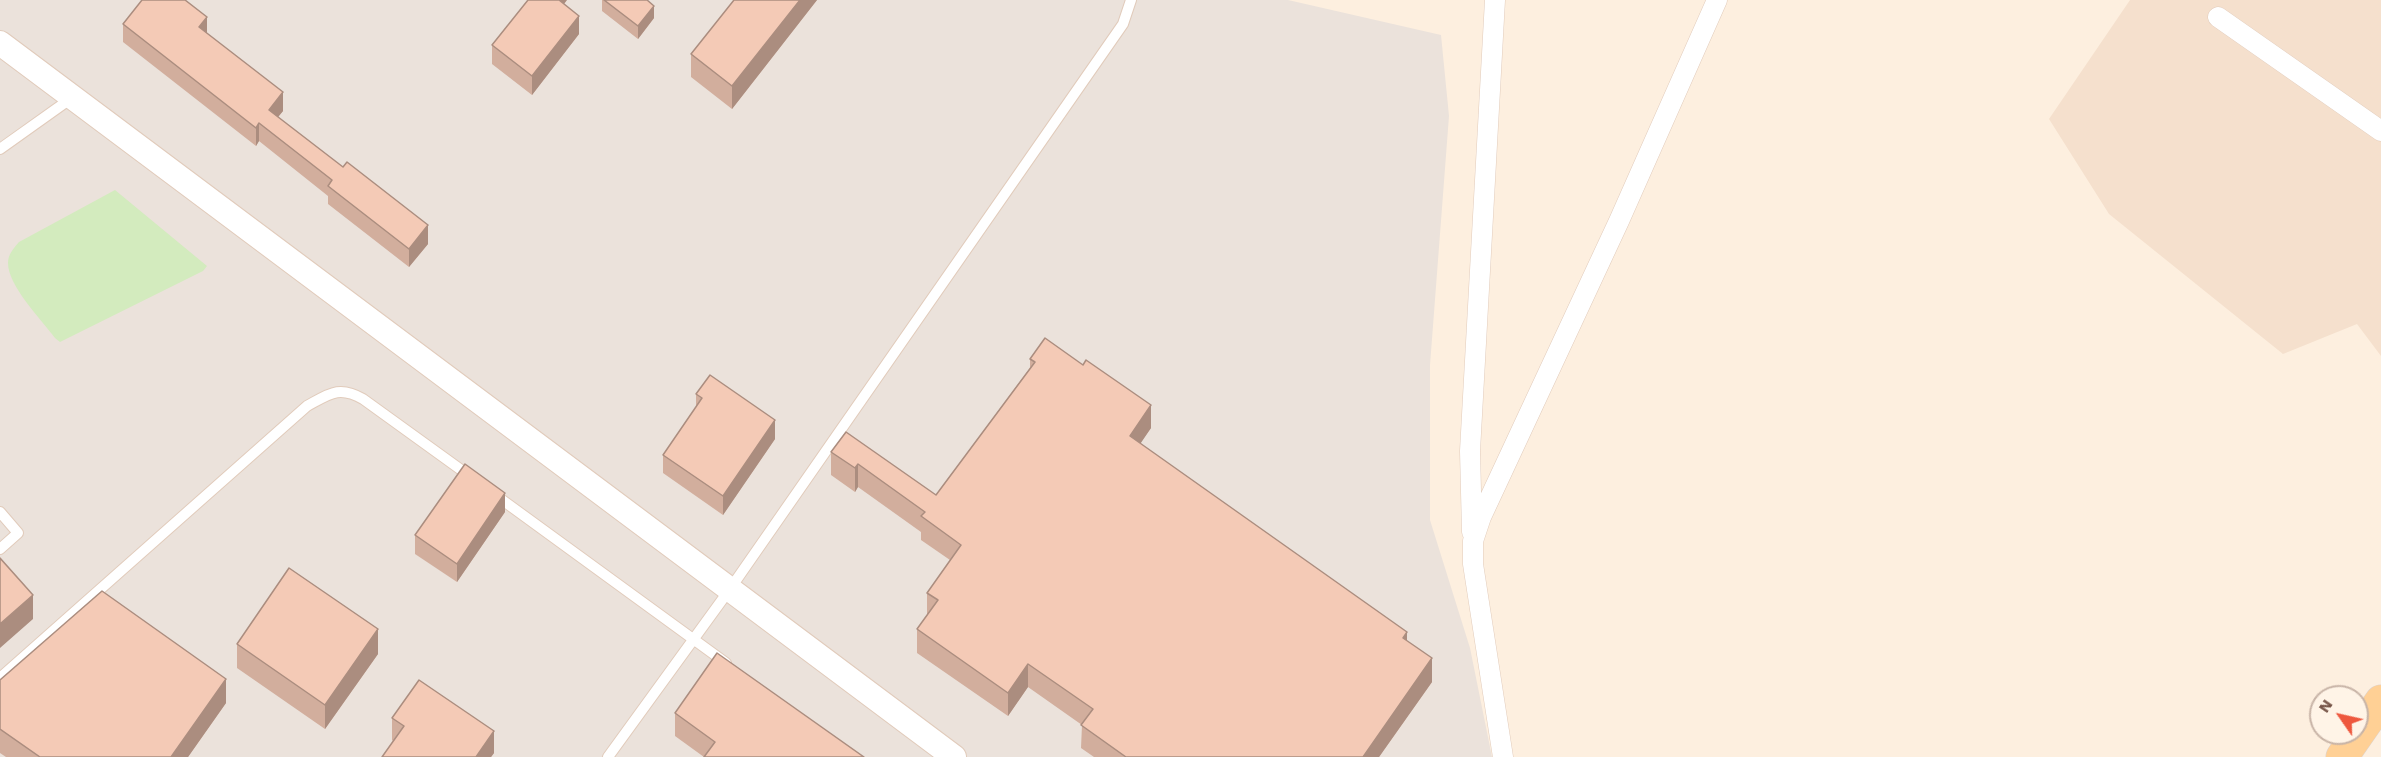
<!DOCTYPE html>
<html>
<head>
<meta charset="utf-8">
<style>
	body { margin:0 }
	#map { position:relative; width:2381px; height:757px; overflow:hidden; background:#fdefdf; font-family:"Work Sans",sans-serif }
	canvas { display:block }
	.north { position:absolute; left:2309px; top:685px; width:60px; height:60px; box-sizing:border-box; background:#fff4e7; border:2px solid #c8b4a7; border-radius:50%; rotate:304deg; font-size:16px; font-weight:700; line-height:24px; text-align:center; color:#755346 }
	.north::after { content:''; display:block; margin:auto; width:21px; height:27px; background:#ee583e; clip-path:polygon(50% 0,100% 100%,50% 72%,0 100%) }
</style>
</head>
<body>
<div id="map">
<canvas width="2381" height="757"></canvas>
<div class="north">N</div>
</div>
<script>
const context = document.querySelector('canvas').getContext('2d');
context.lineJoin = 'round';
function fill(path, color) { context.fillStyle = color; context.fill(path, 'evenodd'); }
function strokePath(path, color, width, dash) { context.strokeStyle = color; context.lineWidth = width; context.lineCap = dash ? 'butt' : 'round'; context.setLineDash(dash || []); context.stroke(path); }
fill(new Path2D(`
	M 2130,0 L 2381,0 L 2381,356 L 2357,324 L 2283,354 L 2109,214 L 2049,119 Z`), '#f5e0cd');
fill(new Path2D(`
	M 0,0 L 1288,0 L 1441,35 L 1449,116 L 1430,365 L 1430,520 L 1470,648 L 1492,757 L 0,757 Z`), '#ebe2db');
fill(new Path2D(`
	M 115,190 L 207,266 L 203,271 L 60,342 L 55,338 C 41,319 8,286 8,263 C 8,254 14,248 19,242 Z`), '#d3ebbe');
const service = new Path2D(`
	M 0,149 L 73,97
	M 494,494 L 726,663
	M 0,512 L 18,533 L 0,549
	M 0,678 L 307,406 C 329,394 339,385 363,399 L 471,477
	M 608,757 L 730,589 L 1123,24 L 1131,0`);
const minor = new Path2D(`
	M 2218,17 L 2381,131
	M 1472,532 L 1470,451 L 1495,0
	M 1503,757 L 1473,564 L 1473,541 L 1481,517 L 1619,221 L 1717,0`);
const tertiary = new Path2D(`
	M 0,43 L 954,757`);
const primary = new Path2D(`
	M 2342,757 L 2381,701`);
strokePath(service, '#e1cbbb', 12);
strokePath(minor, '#e1cbbb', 21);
strokePath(tertiary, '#e1cbbb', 26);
strokePath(primary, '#dbd2cf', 33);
strokePath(service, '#fff', 10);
strokePath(minor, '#fff', 20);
strokePath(tertiary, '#fff', 24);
strokePath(primary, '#ffd095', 32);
fill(new Path2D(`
	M 567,0 L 564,4 L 579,34 L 532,95 L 492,64 L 492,45 Z
	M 602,0 L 647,0 L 654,18 L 638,39 L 602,11 Z
	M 734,0 L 817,0 L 732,109 L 691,77 L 691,54 Z
	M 123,24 L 207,33 L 283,111 L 278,117 L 428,244 L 409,267 L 328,204 L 328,196 L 259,141 L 256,146 L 123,42 Z
	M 1030,359 L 1151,428 L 1140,443 L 1407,641 L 1432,682 L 1379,757 L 1094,757 L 1081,748 L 1082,725 L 1028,687 L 1008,716 L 917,653 L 917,629 L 927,615 L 927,593 L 950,560 L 921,540 L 921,532 L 858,487 L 855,492 L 831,475 L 831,452 L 936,495 L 1030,368 Z
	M 696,394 L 775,439 L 723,515 L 663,473 L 663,455 L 696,407 Z
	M 505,512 L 457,582 L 415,554 L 415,535 Z
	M 237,644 L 378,654 L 325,729 L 237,668 Z
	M 0,680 L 226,703 L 188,757 L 6,757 L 0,753 Z
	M 675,713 L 864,757 L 704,757 L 675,736 Z
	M 392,718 L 494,753 L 491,757 L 382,757 L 393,741 L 392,740 Z`), '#d2ae9d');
fill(new Path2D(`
	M 555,0 L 567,0 L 555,15 Z
	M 800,0 L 817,0 L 732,109 L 732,86 Z
	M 654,6 L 654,18 L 638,39 L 638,26 Z
	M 579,16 L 579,34 L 532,95 L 532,76 Z
	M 207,17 L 207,35 L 199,27 Z
	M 283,92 L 283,111 L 269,128 L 269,110 Z
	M 259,123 L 259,141 L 256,146 L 256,128 Z
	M 428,225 L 428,244 L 409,267 L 409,249 Z
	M 1151,405 L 1151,428 L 1130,459 L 1130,436 Z
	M 775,420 L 775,439 L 723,515 L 723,496 Z
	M 858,464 L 858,487 L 855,492 L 855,468 Z
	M 505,493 L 505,512 L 457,582 L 457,564 Z
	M 33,595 L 33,619 L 0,648 L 0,624 Z
	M 378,629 L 378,654 L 325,729 L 325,705 Z
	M 1407,632 L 1407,655 L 1403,638 Z
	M 1432,658 L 1432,682 L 1379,757 L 1363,757 Z
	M 1028,664 L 1028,687 L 1008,716 L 1008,693 Z
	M 226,679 L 226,703 L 188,757 L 171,757 Z
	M 494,731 L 494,753 L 491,757 L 476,757 Z`), '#ab8d7f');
const building = new Path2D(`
	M 142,0 L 185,0 L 207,17 L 199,27 L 283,92 L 269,110 L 343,167 L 347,162 L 428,225 L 409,249 L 328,186 L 332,180 L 259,123 L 256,128 L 123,24 Z
	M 528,0 L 559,0 L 579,16 L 532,76 L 492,45 Z
	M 604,0 L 647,0 L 654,6 L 638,26 Z
	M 734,0 L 800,0 L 732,86 L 691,54 Z
	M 1045,338 L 1083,365 L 1086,360 L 1151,405 L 1130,436 L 1407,632 L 1403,638 L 1432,658 L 1363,757 L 1126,757 L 1081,725 L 1093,709 L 1028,664 L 1008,693 L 917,629 L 938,600 L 927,593 L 961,545 L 921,516 L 925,512 L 858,464 L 855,468 L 831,452 L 846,432 L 936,495 L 1035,362 L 1030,359 Z
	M 710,375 L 775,420 L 723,496 L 663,455 L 702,398 L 696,394 Z
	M 465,464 L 505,493 L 457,564 L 415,535 Z
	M 0,558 L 33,595 L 0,624 Z
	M 289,568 L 378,629 L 325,705 L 237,644 Z
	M 102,591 L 226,679 L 171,757 L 40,757 L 0,729 L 0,680 Z
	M 717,653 L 864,757 L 704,757 L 715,742 L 675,713 Z
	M 419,680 L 494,731 L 476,757 L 382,757 L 404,726 L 392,718 Z`);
fill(building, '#f4cab6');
strokePath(building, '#ab8d7f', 1.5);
</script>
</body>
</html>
